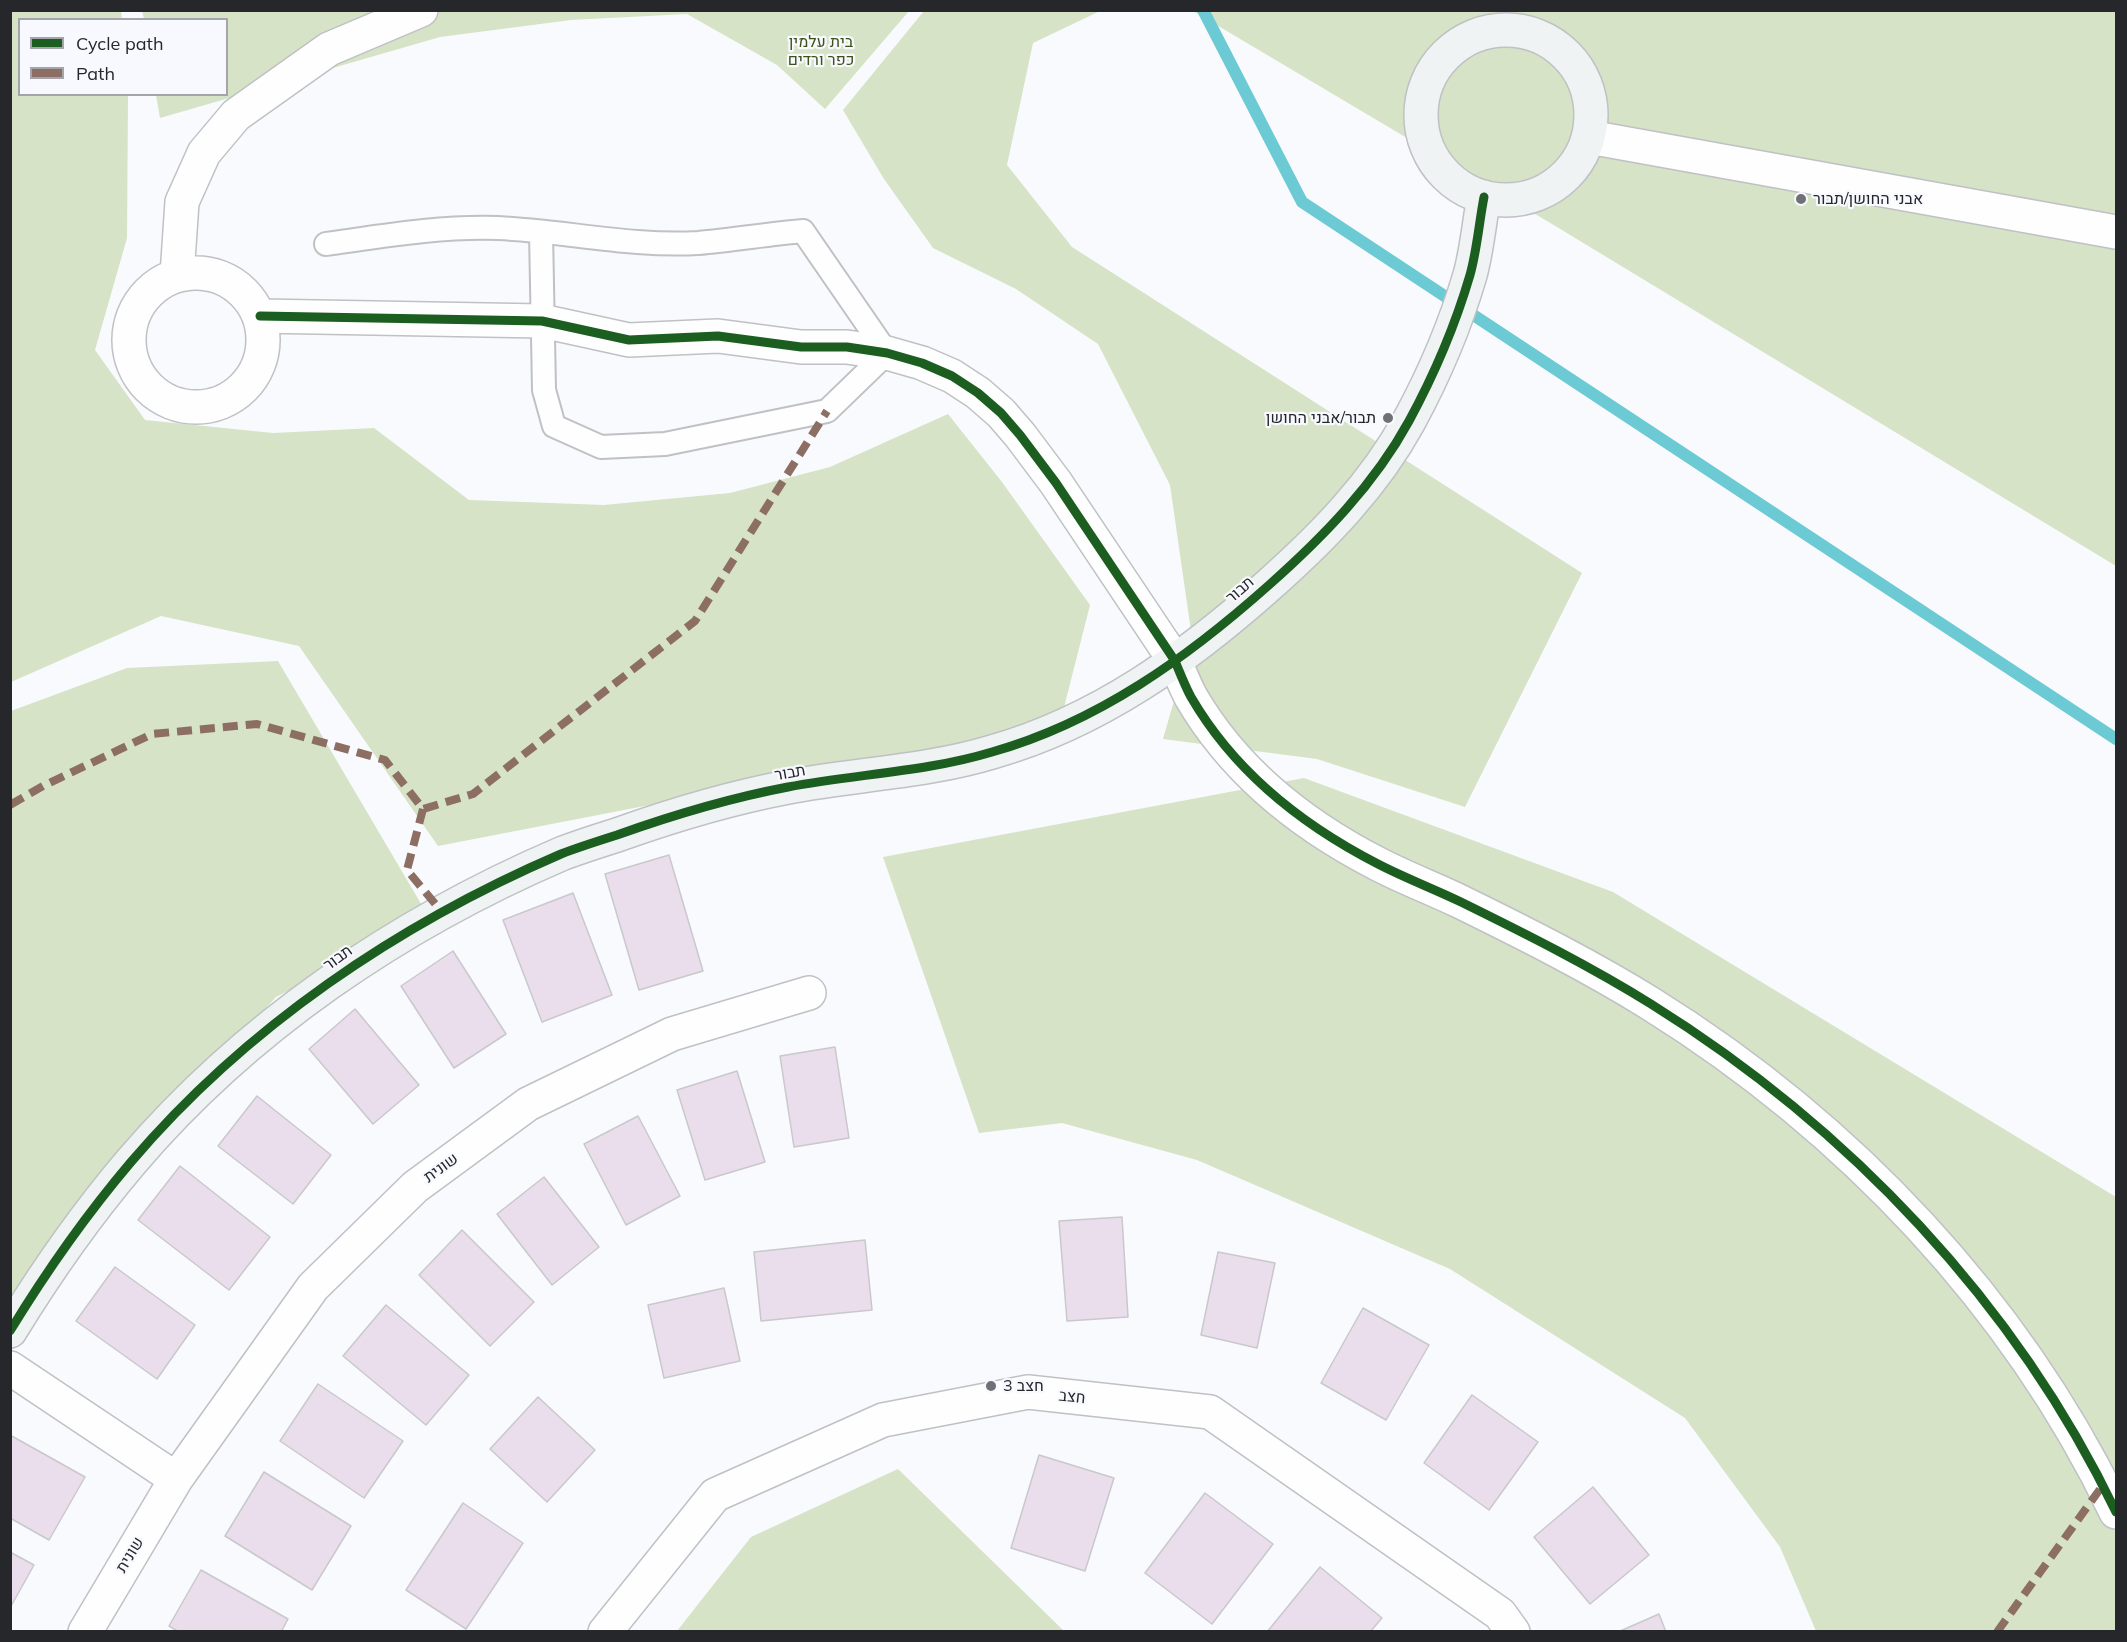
<!DOCTYPE html>
<html>
<head>
<meta charset="utf-8">
<style>
	body { margin:0 }
	#map { position:relative; width:2127px; height:1642px; overflow:hidden; background:#f8fafd; font-family:Mulish,sans-serif }
	canvas { display:block }
	.frame { position:absolute; inset:0; border:12px solid #25272b; pointer-events:none }
	.legend { position:absolute; left:18px; top:18px; width:210px; height:78px; box-sizing:border-box; background:#f7f9fe; border:2px solid #a3a5aa; margin:0; padding:8px 10px; list-style:none; font-size:18px; color:#25272b }
	.legend li { display:flex; align-items:center; gap:12px; height:30px }
	.legend b { width:30px; border:2px solid #a3a5aa }
</style>
</head>
<body>
<div id="map">
<canvas width="2127" height="1642"></canvas>
<div class="frame"></div>
<ul class="legend">
<li><b style="height:8px;background:#1b5e20"></b>Cycle path</li>
<li><b style="height:8px;background:#8d6e63"></b>Path</li>
</ul>
</div>
<script>
const context = document.querySelector('canvas').getContext('2d');
context.lineJoin = 'round';
function fill(path, color) { context.fillStyle = color; context.fill(path, 'evenodd'); }
function strokePath(path, color, width, dash) { context.strokeStyle = color; context.lineWidth = width; context.lineCap = dash ? 'butt' : 'round'; context.setLineDash(dash || []); context.stroke(path); }
function drawText(font, color, halo, rows, align = 'center') {
  context.font = font + ' Mulish,Heebo,sans-serif'; context.lineWidth = 4.5; context.setLineDash([]); context.textBaseline = 'middle'; context.strokeStyle = halo; context.fillStyle = color; for (const [text, x, y, turn = 0] of rows) {
    context.save(); context.translate(x, y); context.rotate((+turn || 0) * Math.PI / 180); context.textAlign = isNaN(turn) ? turn : align; if (halo) context.strokeText(text, 0, 0); context.fillText(text, 0, 0); context.restore();
  }
}
fill(new Path2D(`
	M 11,11 L 121,11 L 122,19 L 20,20 L 20,94 L 128,95 L 127,238 L 95,350 L 145,420 L 273,433 L 374,428 L 469,500 L 604,505 L 730,493 L 830,467 L 948,414 L 1002,482 L 1090,605 L 1056,739 L 965,744 L 438,846 L 299,646 L 161,616 L 11,682 Z
	M 142,11 L 909,11 L 825,109 L 777,65 L 687,14 L 571,20 L 440,37 L 160,118 L 156,95 L 226,94 L 226,20 L 144,19 Z
	M 924,11 L 1100,11 L 1033,43 L 1007,165 L 1072,247 L 1582,573 L 1465,807 L 1317,759 L 1163,739 L 1192,638 L 1170,485 L 1098,344 L 1016,289 L 933,248 L 884,179 L 843,110 Z
	M 1193,11 L 2116,11 L 2116,566 L 1557,227 Z
	M 278,661 L 430,919 L 276,997 L 106,1184 L 11,1303 L 11,711 L 127,668 Z
	M 1304,778 L 1613,892 L 2116,1197 L 2116,1631 L 1816,1631 L 1780,1547 L 1685,1418 L 1450,1269 L 1197,1160 L 1062,1123 L 979,1133 L 883,857 Z
	M 898,1469 L 1064,1631 L 677,1631 L 751,1537 Z`), '#d6e3c6');
strokePath(new Path2D(`
	M 1203,10 L 1302,202 L 2116,739`), '#6bcad4', 12);
const building = new Path2D(`
	M 669,855 L 703,971 L 639,990 L 605,874 Z
	M 573,893 L 612,995 L 542,1022 L 503,920 Z
	M 453,951 L 506,1034 L 454,1068 L 401,986 Z
	M 355,1009 L 419,1085 L 373,1124 L 309,1049 Z
	M 835,1047 L 849,1138 L 794,1147 L 780,1056 Z
	M 737,1071 L 765,1162 L 705,1180 L 677,1090 Z
	M 257,1096 L 331,1155 L 293,1204 L 218,1146 Z
	M 638,1116 L 680,1196 L 626,1225 L 584,1144 Z
	M 180,1166 L 270,1237 L 229,1290 L 138,1220 Z
	M 544,1177 L 599,1247 L 552,1285 L 497,1214 Z
	M 1122,1217 L 1128,1317 L 1067,1321 L 1059,1221 Z
	M 462,1230 L 534,1302 L 490,1346 L 419,1275 Z
	M 865,1240 L 872,1310 L 761,1321 L 754,1252 Z
	M 1218,1252 L 1275,1263 L 1257,1348 L 1201,1335 Z
	M 115,1267 L 195,1325 L 157,1379 L 76,1321 Z
	M 724,1288 L 740,1361 L 664,1378 L 648,1305 Z
	M 386,1305 L 469,1375 L 426,1425 L 343,1356 Z
	M 1363,1308 L 1429,1345 L 1386,1420 L 1321,1383 Z
	M 318,1384 L 403,1441 L 364,1498 L 280,1441 Z
	M 1472,1395 L 1538,1442 L 1489,1510 L 1424,1463 Z
	M 538,1397 L 595,1450 L 547,1502 L 490,1449 Z
	M 10,1435 L 85,1477 L 49,1540 L 10,1518 Z
	M 1039,1455 L 1114,1478 L 1085,1571 L 1011,1548 Z
	M 264,1472 L 351,1526 L 312,1590 L 225,1536 Z
	M 1593,1487 L 1649,1555 L 1590,1604 L 1534,1537 Z
	M 1205,1493 L 1273,1544 L 1212,1624 L 1145,1573 Z
	M 463,1503 L 523,1543 L 466,1629 L 406,1590 Z
	M 10,1552 L 34,1565 L 10,1608 Z
	M 1320,1567 L 1382,1618 L 1370,1632 L 1267,1632 Z
	M 201,1570 L 288,1619 L 281,1632 L 179,1632 L 169,1626 Z
	M 1659,1614 L 1666,1632 L 1618,1632 Z`);
fill(building, '#eadeec');
strokePath(building, '#c9c8cc', 1.5);
const lane = new Path2D(`
	M 326,244 C 383,236 440,226 498,228 C 564,231 632,247 698,243 C 733,240 768,234 803,231 L 887,353 L 827,411 L 665,444 L 601,447 L 554,426 L 544,390 L 541,232`);
const street = new Path2D(`
	M 1589,137 L 2116,232
	M129 340a67 67 0 1 1 134 0a67 67 0 1 1-134 0Z
	M 177,275 L 182,202 L 204,153 L 236,115 L 329,49 L 421,10
	M 260,316 L 542,321 L 629,340 L 718,336 L 801,347 L 847,347 L 887,353 L 922,363 L 952,376 L 978,393 L 1001,413 L 1020,435 L 1056,483 L 1175,661 C 1180,673 1185,686 1191,697 C 1234,771 1302,825 1378,864 C 1405,878 1434,889 1461,902 C 1526,934 1590,966 1651,1004 C 1848,1127 2015,1302 2116,1512
	M 10,1368 L 176,1479
	M 85,1632 L 176,1479 L 313,1287 L 415,1187 L 528,1104 L 672,1034 L 809,993
	M 605,1632 L 715,1495 L 883,1420 L 1028,1392 L 1210,1412 L 1500,1614 L 1513,1632`);
const secondary = new Path2D(`
	M1421 115a85 85 0 1 1 170 0a85 85 0 1 1-170 0Z
	M 10,1331 C 46,1272 86,1215 131,1162 C 246,1027 398,924 561,854 C 579,847 598,841 617,835 C 673,815 730,798 788,787 C 856,774 926,772 992,752 C 1098,722 1187,658 1269,585 C 1323,537 1374,485 1409,421 C 1434,375 1455,326 1470,275 C 1477,250 1479,223 1484,197`);
strokePath(lane, '#bfc1c4', 26);
strokePath(street, '#bfc1c4', 36);
strokePath(secondary, '#bfc1c4', 36);
strokePath(lane, '#fefeff', 22);
strokePath(street, '#fefeff', 33);
strokePath(secondary, '#f0f3f4', 33);
strokePath(new Path2D(`
	M 10,805 L 43,786 L 152,734 L 257,724 L 385,760 L 423,809 L 473,794 L 695,621 L 827,411
	M 423,809 L 407,870 L 442,912
	M 1997,1632 L 2103,1485`), '#8d6e63', 8, [15, 8]);
strokePath(new Path2D(`
	M 260,316 L 542,321 L 629,340 L 718,336 L 801,347 L 847,347 L 887,353 L 922,363 L 952,376 L 978,393 L 1001,413 L 1020,435 L 1056,483 L 1175,661 C 1180,673 1185,686 1191,697 C 1234,771 1302,825 1378,864 C 1405,878 1434,889 1461,902 C 1526,934 1590,966 1651,1004 C 1848,1127 2015,1302 2116,1512
	M 10,1331 C 46,1272 86,1215 131,1162 C 246,1027 398,924 561,854 C 579,847 598,841 617,835 C 673,815 730,798 788,787 C 856,774 926,772 992,752 C 1098,722 1187,658 1269,585 C 1323,537 1374,485 1409,421 C 1434,375 1455,326 1470,275 C 1477,250 1479,223 1484,197`), '#1b5e20', 9);
for (const [x, y, r, color] of [
	[1801,199,6,"#6f7174"],
	[1388,418,6,"#6f7174"],
	[991,1386,6,"#6f7174"]
]) { const dot = new Path2D(); dot.arc(x, y, r, 0, 2 * Math.PI); context.fillStyle = color; context.fill(dot); strokePath(dot, '#f7f9fe', 2); }
drawText('16px', '#3e5118', '#f7f9fe', [
	["בית עלמין",821,42],
	["כפר ורדים",821,60]
]);
drawText('16px', '#25272b', '#f7f9fe', [
	["אבני החושן/תבור",1813,199],
	["תבור/אבני החושן",1376,418,"right"],
	["חצב 3",1003,1386]
], 'left');
drawText('16px', '#25272b', '#f7f9fe', [
	["תבור",1240,590,-41],
	["תבור",790,773,-10],
	["תבור",338,958,-36],
	["שונית",441,1168,-36],
	["חצב",1072,1397,6],
	["שונית",130,1555,-59]
]);
</script>
</body>
</html>
